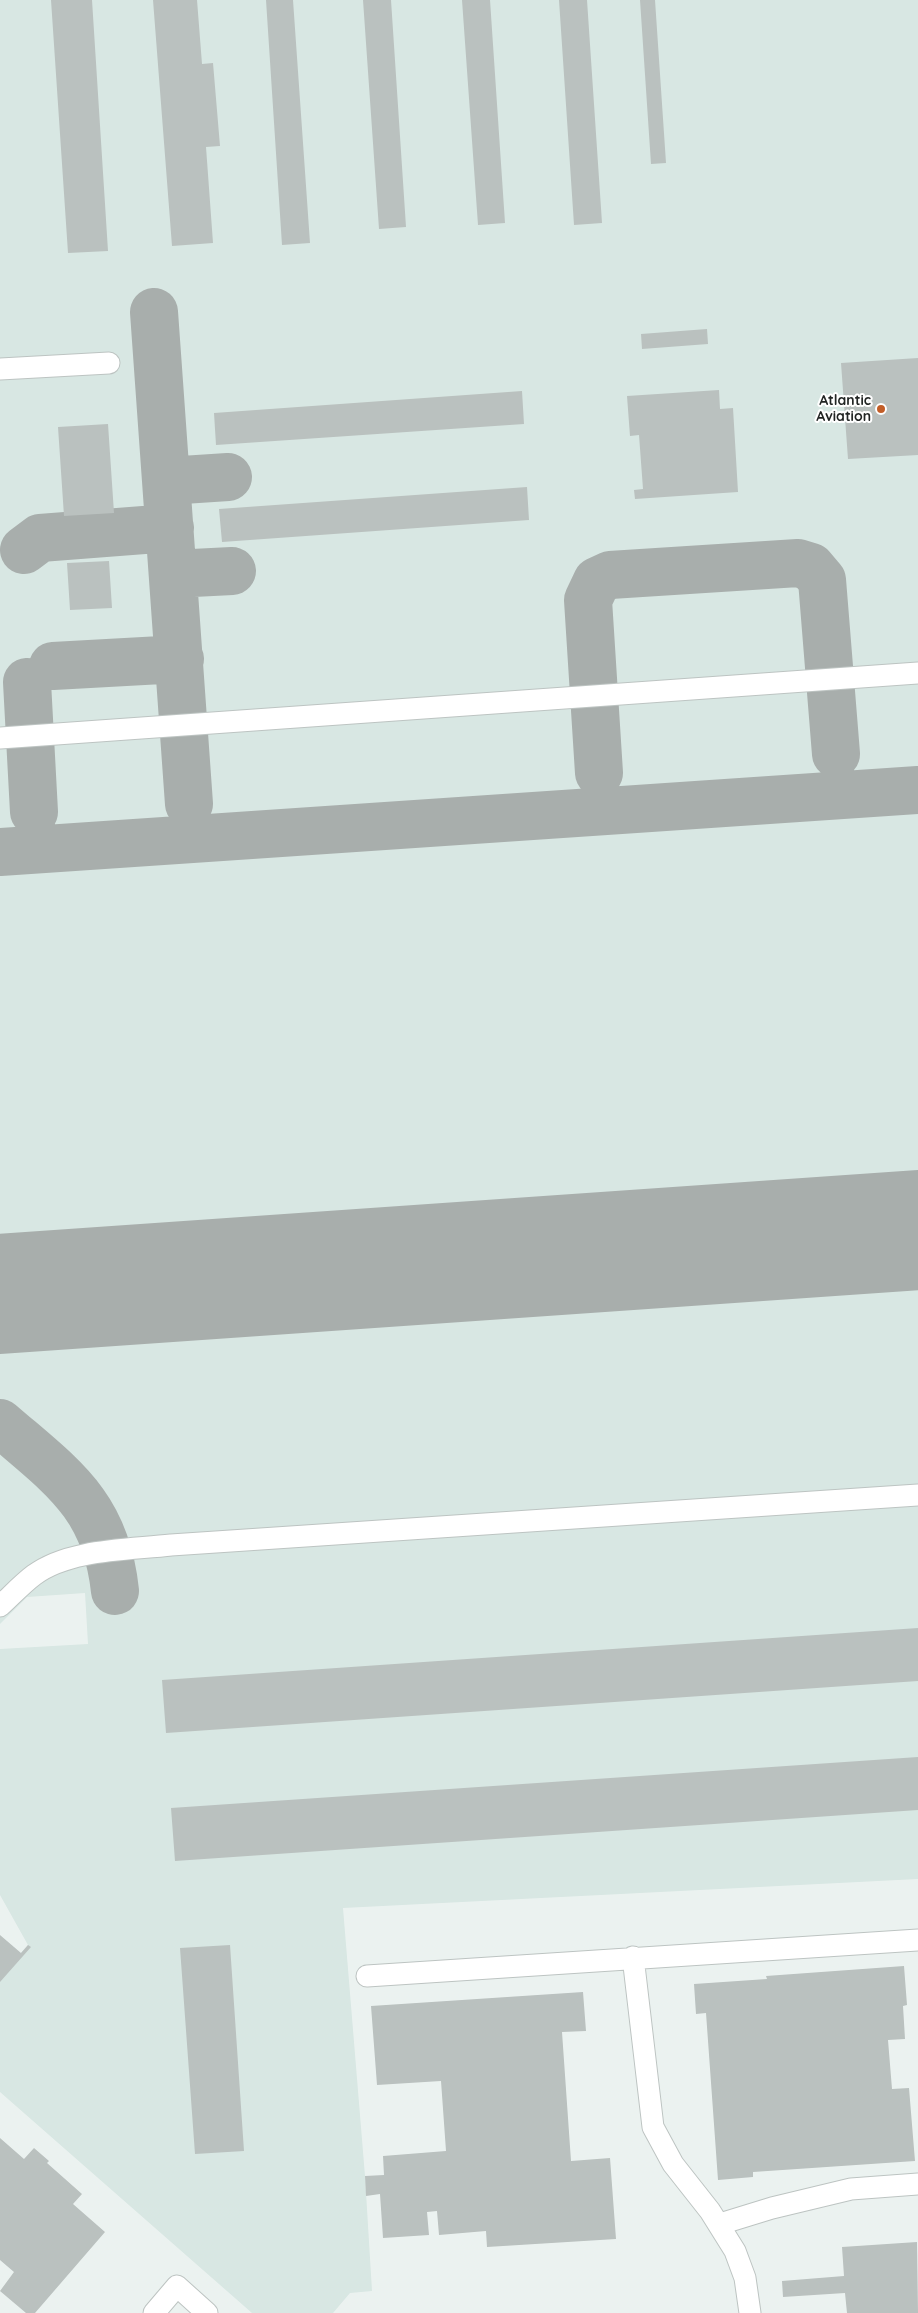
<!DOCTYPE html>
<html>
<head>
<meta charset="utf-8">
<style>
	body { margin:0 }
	canvas { display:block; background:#ebf2f0 }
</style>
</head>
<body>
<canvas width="918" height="2313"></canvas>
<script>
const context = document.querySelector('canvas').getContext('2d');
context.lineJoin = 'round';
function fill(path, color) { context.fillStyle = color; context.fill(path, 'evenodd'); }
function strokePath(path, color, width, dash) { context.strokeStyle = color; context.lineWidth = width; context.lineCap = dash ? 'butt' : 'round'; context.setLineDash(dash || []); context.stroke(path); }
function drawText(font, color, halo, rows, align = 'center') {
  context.font = font + ' Quicksand,sans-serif'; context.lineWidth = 4; context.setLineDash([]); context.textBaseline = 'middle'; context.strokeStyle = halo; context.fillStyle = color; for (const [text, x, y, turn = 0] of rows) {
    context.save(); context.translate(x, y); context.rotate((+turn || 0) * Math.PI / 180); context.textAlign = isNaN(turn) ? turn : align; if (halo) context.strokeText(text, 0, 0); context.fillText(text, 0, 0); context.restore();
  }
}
fill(new Path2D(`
	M 0,0 L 918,0 L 918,1879 L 343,1908 L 365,2176 L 372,2291 L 350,2293 L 333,2313 L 252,2313 L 0,2092 L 0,1977 L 28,1945 L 0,1895 L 0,1649 L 88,1644 L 85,1593 L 27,1597 L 0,1624 Z`), '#d8e7e3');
strokePath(new Path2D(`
	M 154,312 L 189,804
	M 167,481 L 228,477
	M 24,550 L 40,538 L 170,528
	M 173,574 L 232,571
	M 53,666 L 180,659
	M 27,682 L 34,812
	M 599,773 L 588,600 L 597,581 L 610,575 L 798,563 L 811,567 L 822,580 L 836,754
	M 0,852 L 918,790
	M 0,1302 L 23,1292
	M 0,1423 C 61,1476 106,1504 115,1591`), '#a8aeac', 48);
strokePath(new Path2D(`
	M 0,1294 L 918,1230`), '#a8aeac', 120);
fill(new Path2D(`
	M 51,0 L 92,0 L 108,251 L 68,253 Z
	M 153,0 L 197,0 L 202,64 L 213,63 L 220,146 L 206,147 L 213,243 L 172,246 Z
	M 266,0 L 293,0 L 310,243 L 282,245 Z
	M 363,0 L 391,0 L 406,227 L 379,229 Z
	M 462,0 L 490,0 L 505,223 L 478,225 Z
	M 559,0 L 587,0 L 602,223 L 574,225 Z
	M 640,0 L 655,0 L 666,163 L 651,164 Z
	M 707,329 L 708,344 L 642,349 L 641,334 Z
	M 918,358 L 918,455 L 848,459 L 841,363 Z
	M 719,390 L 720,409 L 733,408 L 738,492 L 635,499 L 634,490 L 643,489 L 639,435 L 630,436 L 627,396 Z
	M 522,391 L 524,424 L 216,445 L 214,413 Z
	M 108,424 L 114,513 L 64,516 L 58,427 Z
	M 527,487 L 529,520 L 222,542 L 219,509 Z
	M 109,561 L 112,608 L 70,610 L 67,563 Z
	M 918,1628 L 918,1681 L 166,1733 L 162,1680 Z
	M 918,1757 L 918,1810 L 175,1861 L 171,1808 Z
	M 0,1935 L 21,1953 L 28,1945 L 31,1947 L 0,1982 Z
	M 230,1945 L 244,2151 L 195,2154 L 180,1948 Z
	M 904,1966 L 907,2005 L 903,2006 L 905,2039 L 888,2040 L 892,2089 L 909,2088 L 915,2161 L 753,2172 L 753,2177 L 718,2180 L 706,2013 L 696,2014 L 694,1984 L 767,1979 L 766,1976 Z
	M 583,1992 L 586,2031 L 562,2032 L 571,2161 L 610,2158 L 616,2239 L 487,2247 L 486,2231 L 439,2235 L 437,2211 L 427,2212 L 429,2235 L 383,2238 L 380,2194 L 366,2196 L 365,2176 L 384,2175 L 383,2156 L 446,2151 L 441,2081 L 377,2085 L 371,2006 Z
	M 0,2138 L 24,2159 L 34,2148 L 49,2161 L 47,2163 L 82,2194 L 73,2204 L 105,2232 L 35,2313 L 26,2313 L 0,2291 L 14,2272 L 0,2260 Z
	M 917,2242 L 918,2313 L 847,2313 L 845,2293 L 783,2297 L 782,2281 L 844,2276 L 842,2247 Z`), '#bac1bf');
const minor = new Path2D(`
	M 0,369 L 109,363
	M 0,738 L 918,673
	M 0,1606 C 11,1596 22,1584 34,1575 C 69,1549 128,1550 171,1545 L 918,1495
	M 633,1957 L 653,2127 L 673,2164 L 710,2211 L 735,2251 L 745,2278 L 750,2313
	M 367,1976 L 918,1940
	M 720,2224 L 772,2208 L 851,2189 L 918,2184
	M 154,2313 L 177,2286 L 207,2313`);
strokePath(minor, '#bdc4c2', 23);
strokePath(minor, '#fff', 21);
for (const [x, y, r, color] of [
	[881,409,5,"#c25e28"]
]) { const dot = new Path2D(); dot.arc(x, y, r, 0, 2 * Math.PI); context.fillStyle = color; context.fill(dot); strokePath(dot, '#fff', 2); }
drawText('bold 14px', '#222524', '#fff', [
	["Atlantic",871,401],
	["Aviation",871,417]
], 'right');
</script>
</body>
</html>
